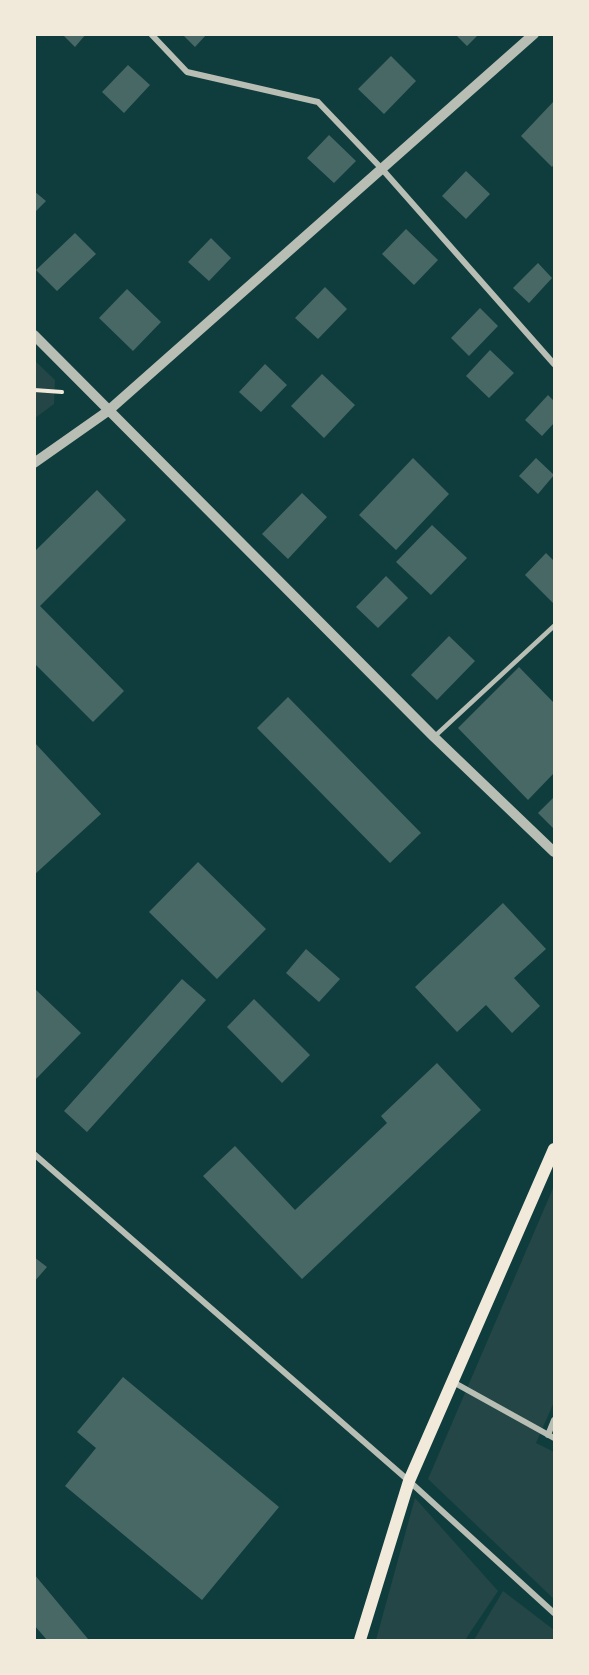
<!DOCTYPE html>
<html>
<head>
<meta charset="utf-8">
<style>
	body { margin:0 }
	#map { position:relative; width:589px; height:1675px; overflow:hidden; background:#0f3d3e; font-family:"IBM Plex Sans",sans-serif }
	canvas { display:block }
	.frame { position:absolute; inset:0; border:36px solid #f1e9da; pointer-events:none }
</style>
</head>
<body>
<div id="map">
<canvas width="589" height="1675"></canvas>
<div class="frame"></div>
</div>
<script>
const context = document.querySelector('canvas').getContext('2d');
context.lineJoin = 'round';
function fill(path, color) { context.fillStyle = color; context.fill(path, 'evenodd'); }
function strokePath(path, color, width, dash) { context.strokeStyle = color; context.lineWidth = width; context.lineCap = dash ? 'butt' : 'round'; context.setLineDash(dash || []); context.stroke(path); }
fill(new Path2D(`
	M 34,360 L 55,380 L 54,404 L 35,418 Z
	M 554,1186 L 554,1402 L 536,1443 L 554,1452 L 554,1599 L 428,1479 Z
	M 415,1498 L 498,1591 L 465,1640 L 376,1640 Z
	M 503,1591 L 554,1630 L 554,1640 L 474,1640 Z`), '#244646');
fill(new Path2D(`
	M 62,34 L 86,34 L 75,47 Z
	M 182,34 L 207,34 L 195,47 Z
	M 455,34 L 479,34 L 467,46 Z
	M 391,56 L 416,81 L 384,114 L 358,89 Z
	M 128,65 L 150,85 L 124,113 L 102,92 Z
	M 554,101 L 554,164 L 552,167 L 521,136 Z
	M 329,135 L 356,161 L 334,183 L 307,158 Z
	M 466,171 L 490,194 L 466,219 L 442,196 Z
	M 34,191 L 46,201 L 34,213 Z
	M 406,229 L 438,260 L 414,285 L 382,254 Z
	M 75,233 L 96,254 L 57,291 L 36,270 Z
	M 211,238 L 231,258 L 209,281 L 188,262 Z
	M 538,263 L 552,278 L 529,303 L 513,288 Z
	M 325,287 L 347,309 L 318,339 L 295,318 Z
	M 127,289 L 161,322 L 133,351 L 99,318 Z
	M 480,308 L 498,326 L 469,356 L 451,338 Z
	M 490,350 L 514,373 L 489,398 L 466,376 Z
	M 265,364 L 287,385 L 261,412 L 239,392 Z
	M 322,374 L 355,405 L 324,438 L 291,406 Z
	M 548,395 L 554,401 L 554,423 L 542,436 L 525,420 Z
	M 413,458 L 449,494 L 396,550 L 359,515 Z
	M 536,458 L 554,475 L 538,494 L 519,476 Z
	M 97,490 L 126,520 L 40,606 L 124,691 L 93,722 L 34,663 L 34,552 Z
	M 302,493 L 327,517 L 288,559 L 262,534 Z
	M 432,525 L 467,558 L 431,595 L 396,562 Z
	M 546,553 L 554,561 L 554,604 L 525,575 Z
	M 386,576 L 408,598 L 378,628 L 356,607 Z
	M 449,636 L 475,661 L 437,700 L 411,675 Z
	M 519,667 L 554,703 L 554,773 L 528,800 L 458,728 Z
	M 288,697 L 421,833 L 390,863 L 257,728 Z
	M 34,742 L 101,814 L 34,875 Z
	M 554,797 L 554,829 L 538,813 Z
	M 198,862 L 266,929 L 217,979 L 149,912 Z
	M 503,903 L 546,949 L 514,978 L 540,1006 L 512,1033 L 486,1005 L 457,1032 L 415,987 Z
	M 306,949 L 340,979 L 319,1002 L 286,973 Z
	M 182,979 L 206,1000 L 87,1132 L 64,1111 Z
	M 34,988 L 81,1033 L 34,1081 Z
	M 254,999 L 310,1055 L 282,1083 L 227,1027 Z
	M 437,1063 L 481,1110 L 302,1279 L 203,1176 L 235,1146 L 295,1210 L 387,1123 L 381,1116 Z
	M 34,1257 L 47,1267 L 34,1282 Z
	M 123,1377 L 279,1507 L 202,1600 L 65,1486 L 96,1448 L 77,1432 Z
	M 34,1574 L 88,1639 L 86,1640 L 47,1640 L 34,1625 Z`), '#486865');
strokePath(new Path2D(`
	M 34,390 L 62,392`), '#f1e9da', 4);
strokePath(new Path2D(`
	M 434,737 L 554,626`), '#b8beb3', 4.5);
strokePath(new Path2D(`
	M 151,34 L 187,72 L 318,102 L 382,169 L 554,364
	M 34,1154 L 409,1481 L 554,1613
	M 453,1382 L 554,1438
	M 548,1435 L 554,1420`), '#b8beb3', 6);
strokePath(new Path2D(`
	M 34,335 L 434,737 L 554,852
	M 34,463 L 108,411 L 534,34`), '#b8beb3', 10);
strokePath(new Path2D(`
	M 360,1640 L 409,1481 L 554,1149`), '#f1e9da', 12);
</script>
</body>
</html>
